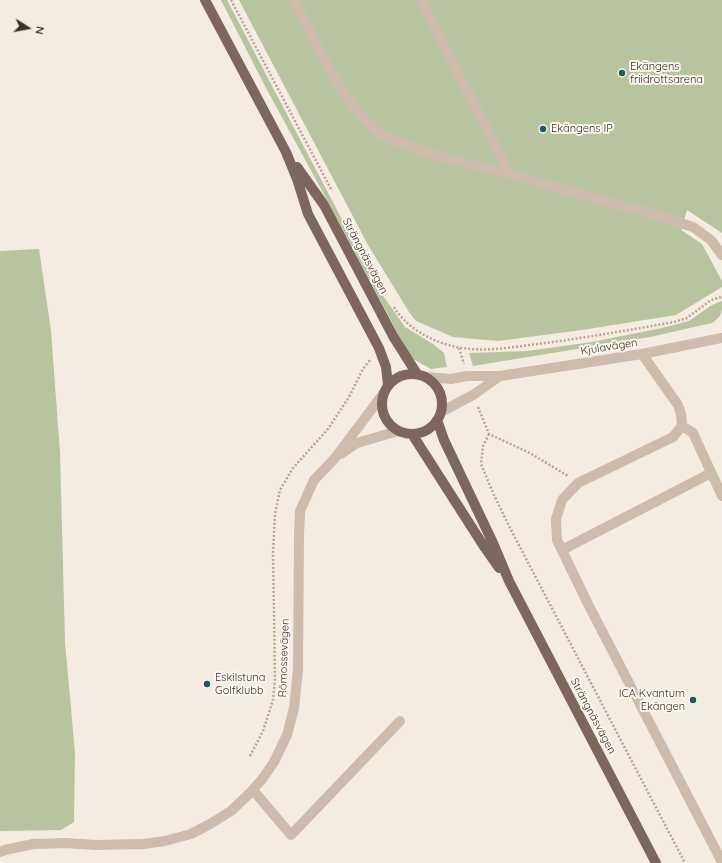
<!DOCTYPE html>
<html>
<head>
<meta charset="utf-8">
<style>
	body { margin:0 }
	#map { position:relative; width:722px; height:863px; overflow:hidden; background:#f4ebe1; font-family:Quicksand,sans-serif }
	canvas { display:block }
	.north { position:absolute; left:8px; top:8px; width:40px; height:40px; -webkit-text-stroke:3px #fbf5ee; paint-order:stroke; rotate:101deg; font-size:11px; font-weight:700; line-height:16px; text-align:center; color:#3b302b }
	.north::after { content:''; display:block; margin:auto; width:14px; height:18px; background:#3b302b; clip-path:polygon(50% 0,100% 100%,50% 72%,0 100%) }
</style>
</head>
<body>
<div id="map">
<canvas width="722" height="863"></canvas>
<div class="north">N</div>
</div>
<script>
const context = document.querySelector('canvas').getContext('2d');
context.lineJoin = 'round';
function fill(path, color) { context.fillStyle = color; context.fill(path, 'evenodd'); }
function strokePath(path, color, width, dash) { context.strokeStyle = color; context.lineWidth = width; context.lineCap = dash ? 'butt' : 'round'; context.setLineDash(dash || []); context.stroke(path); }
function drawText(font, color, halo, rows, align = 'center') {
  context.font = font + ' Quicksand,sans-serif'; context.lineWidth = 4; context.setLineDash([]); context.textBaseline = 'middle'; context.strokeStyle = halo; context.fillStyle = color; for (const [text, x, y, turn = 0] of rows) {
    context.save(); context.translate(x, y); context.rotate((+turn || 0) * Math.PI / 180); context.textAlign = isNaN(turn) ? turn : align; if (halo) context.strokeText(text, 0, 0); context.fillText(text, 0, 0); context.restore();
  }
}
fill(new Path2D(`
	M 221,0 L 227,0 L 379,290 L 405,327 L 433,344 L 444,353 L 447,367 L 431,369 L 413,359 L 398,334 L 338,220 L 266,88 Z
	M 239,0 L 722,0 L 722,233 L 687,210 L 681,230 L 702,244 L 722,281 L 722,287 L 676,315 L 582,330 L 498,341 L 453,337 L 416,321 L 409,312 L 368,245 Z
	M 39,249 L 51,331 L 60,452 L 65,642 L 75,753 L 74,822 L 61,830 L 0,831 L 0,251 Z
	M 722,301 C 722,313 722,316 712,323 L 650,337 L 473,366 L 469,353 L 527,351 L 592,342 L 662,328 L 689,321 L 712,305 Z`), '#b8c4a0');
strokePath(new Path2D(`
	M 231,0 L 332,191
	M 394,307 C 408,330 436,344 462,348 C 487,352 513,347 538,344 C 584,338 629,330 674,322 L 687,318 L 711,300 L 722,297
	M 459,348 L 464,364
	M 478,407 L 489,434 L 530,453 L 568,476
	M 489,434 L 483,446 L 481,464 L 494,495 L 509,526 L 685,863
	M 250,756 L 263,731 L 273,700 L 275,679 L 273,552 L 275,514 L 280,490 L 293,468 L 328,429 L 349,397 L 363,369 L 370,360`), '#b9a596', 2.5, [2, 2]);
strokePath(new Path2D(`
	M 294,0 L 327,65 L 344,94 L 359,113 L 373,127 L 382,135 L 393,140 L 434,155 L 510,174 L 607,202 L 640,210 L 693,227 L 711,240 L 722,255
	M 421,0 L 510,174
	M 642,354 L 678,405 L 681,414 L 682,426 L 673,437 L 578,483 L 562,500 L 556,519 L 557,540 L 588,604 L 722,862
	M 426,377 L 451,379 L 467,376 L 500,376 L 642,354 L 722,338
	M 441,412 L 473,395 L 500,376
	M 682,426 L 693,433 L 722,496
	M 341,454 L 357,443 L 398,431
	M 562,550 L 711,473
	M 253,790 L 291,835 L 400,721
	M 0,852 L 5,850 L 33,844 L 66,843 L 96,845 L 143,844 L 165,841 L 191,834 L 210,824 L 231,811 L 250,793 L 263,778 L 274,762 L 287,735 L 294,708 L 298,670 L 299,535 L 300,511 L 314,480 L 335,458 L 383,394`), '#cdbbac', 10);
strokePath(new Path2D(`
	M 205,0 L 286,152 L 297,179 L 308,214 L 379,348 L 386,367 L 388,385
	M 297,167 L 324,205 L 393,336 L 417,374
	M382 404a30 30 0 1 1 60 0a30 30 0 1 1-60 0Z
	M 437,420 L 444,440 L 493,543 L 509,581 L 656,863
	M 412,434 L 485,548 L 499,568`), '#7d675c', 10);
for (const [x, y, r, color] of [
	[622,73,4,"#1f5a5e"],
	[543,129,4,"#1f5a5e"],
	[207,684,4,"#1f5a5e"],
	[693,700,4,"#1f5a5e"]
]) { const dot = new Path2D(); dot.arc(x, y, r, 0, 2 * Math.PI); context.fillStyle = color; context.fill(dot); strokePath(dot, '#fbf5ee', 1.5); }
drawText('11px', '#3b302b', '#fbf5ee', [
	["Ekängens",630,67],
	["friidrottsarena",630,80],
	["Ekängens IP",551,129],
	["Eskilstuna",215,678],
	["Golfklubb",215,691],
	["ICA Kvantum",685,694,"right"],
	["Ekängen",685,707,"right"]
], 'left');
drawText('11px', '#3b302b', '#fbf5ee', [
	["Strängnäsvägen",365,256,62],
	["Kjulavägen",609,347,-9],
	["Römossevägen",284,658,-88],
	["Strängnäsvägen",593,716,62]
]);
</script>
</body>
</html>
